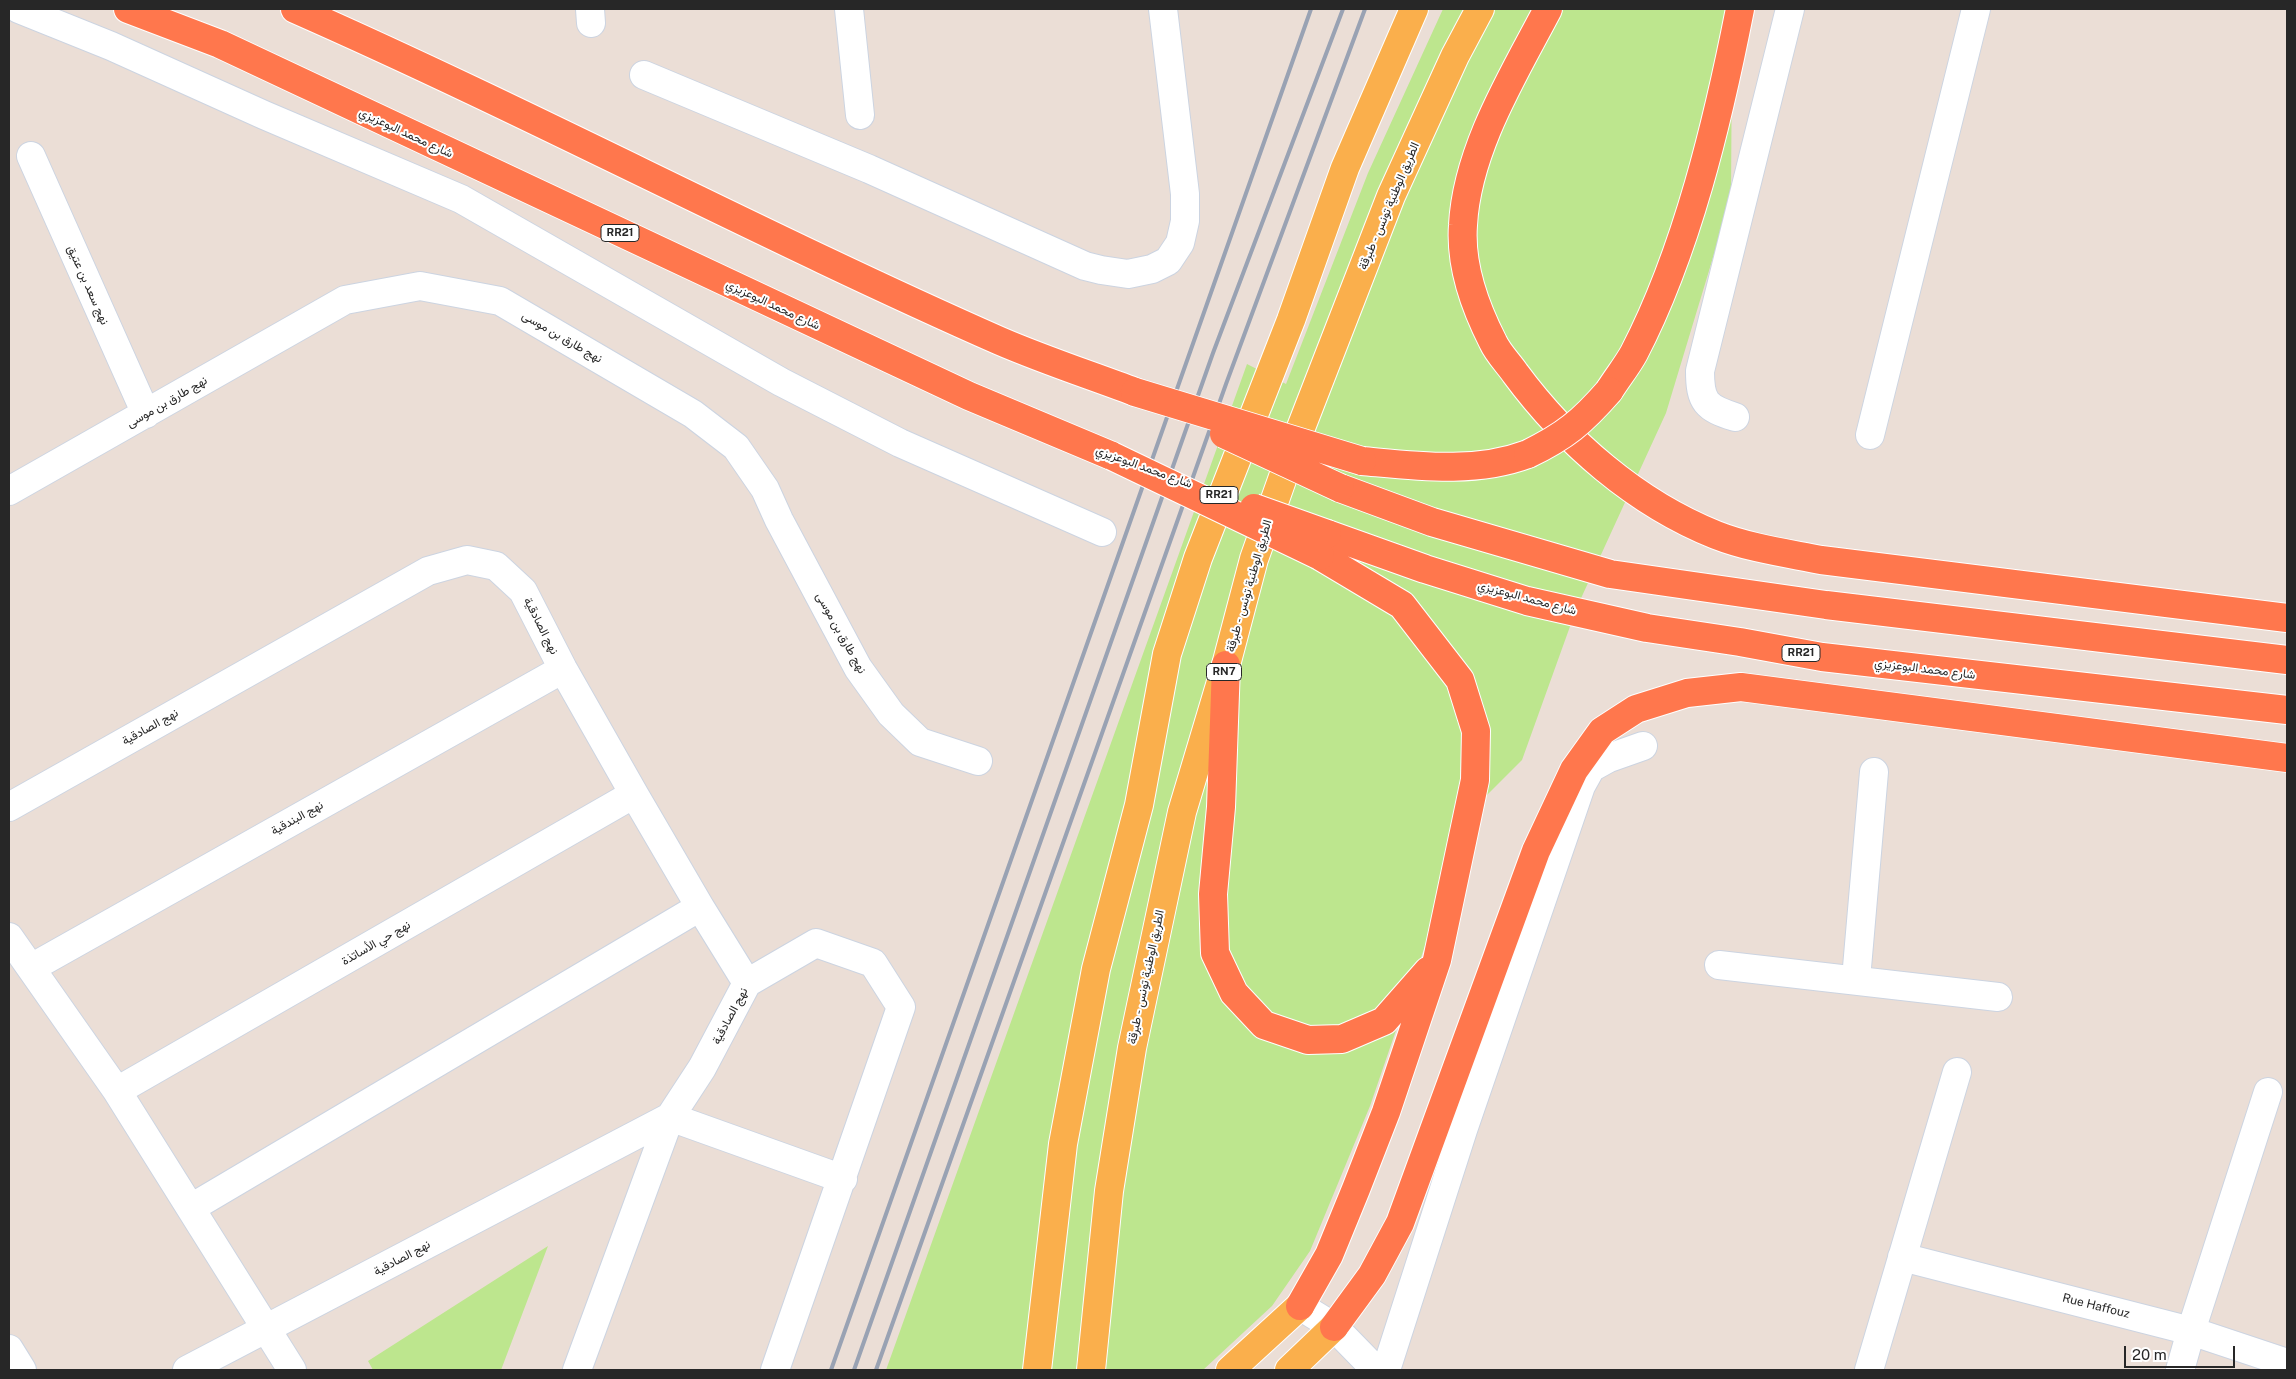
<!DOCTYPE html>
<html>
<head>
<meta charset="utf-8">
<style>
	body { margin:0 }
	#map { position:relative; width:2296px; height:1379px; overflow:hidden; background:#ebded6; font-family:"Public Sans",sans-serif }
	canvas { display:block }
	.frame { position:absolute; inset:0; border:10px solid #272727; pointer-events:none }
	.scale { position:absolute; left:2124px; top:1346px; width:111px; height:22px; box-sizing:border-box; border:2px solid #272727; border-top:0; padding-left:6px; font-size:15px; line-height:18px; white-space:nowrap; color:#272727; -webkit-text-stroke:4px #fff; paint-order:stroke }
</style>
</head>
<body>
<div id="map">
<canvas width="2296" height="1379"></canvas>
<div class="frame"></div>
<div class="scale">20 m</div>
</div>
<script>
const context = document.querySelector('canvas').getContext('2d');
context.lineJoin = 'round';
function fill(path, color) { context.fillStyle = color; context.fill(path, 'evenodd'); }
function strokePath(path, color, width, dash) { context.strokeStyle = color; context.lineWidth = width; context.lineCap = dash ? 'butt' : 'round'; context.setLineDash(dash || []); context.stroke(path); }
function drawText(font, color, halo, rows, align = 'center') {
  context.font = font + ' "Public Sans",Vazirmatn,sans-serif'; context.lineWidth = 4; context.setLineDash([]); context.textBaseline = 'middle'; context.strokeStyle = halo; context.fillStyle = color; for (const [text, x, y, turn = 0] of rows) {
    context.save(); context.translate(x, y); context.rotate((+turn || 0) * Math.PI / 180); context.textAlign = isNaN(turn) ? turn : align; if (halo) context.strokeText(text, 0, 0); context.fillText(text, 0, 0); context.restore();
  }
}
fill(new Path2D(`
	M 1443,9 L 1739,9 L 1732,40 L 1731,198 L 1666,413 L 1577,607 L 1522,760 L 1467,815 L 1427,940 L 1370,1106 L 1310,1251 L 1272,1306 L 1203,1370 L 886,1370 L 1247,364 L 1286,384 L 1368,173 Z
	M 548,1246 L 501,1370 L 373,1370 L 368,1361 Z`), '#bde68e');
const minor = new Path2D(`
	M 19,9 L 111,46 L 264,115 L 461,199 L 781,382 L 900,443 L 1102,532
	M 590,9 L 591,23
	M 849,9 L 860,115
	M 644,75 L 869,169 L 1085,266 L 1101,270 L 1128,274 L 1152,269 L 1168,261 L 1180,243 L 1185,221 L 1185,194 L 1163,9
	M 31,156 L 146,414
	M 1735,417 C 1706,408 1700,402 1700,371 L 1790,9
	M 1870,435 L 1976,9
	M 9,491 L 345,300 L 420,286 L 500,301 L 693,414 L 736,447 L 765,489 L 779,520 L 858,668 L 891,714 L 920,742 L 978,761
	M 9,807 L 428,571 L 467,560 L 496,566 L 523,591 L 563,669 L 634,794 L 700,907 L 747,983
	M 9,937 L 117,1091 L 292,1370
	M 1719,965 L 1998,997
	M 31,968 L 563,669
	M 1856,979 L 1874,772
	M 747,983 L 816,943 L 873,963 L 901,1007 L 775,1370
	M 117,1091 L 634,794
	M 191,1208 L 700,907
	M 1902,1257 L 2191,1331 L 2287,1363
	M 1300,1306 L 1334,1327 L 1376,1370
	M 9,1349 L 22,1370
	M 187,1370 L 670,1117 L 843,1179
	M 577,1370 L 670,1117 L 702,1068 L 747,983
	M 1386,1370 L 1463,1130 L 1581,786 L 1591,768 L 1609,758 L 1643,746
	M 1869,1370 L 1957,1072
	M 2180,1370 L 2191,1331 L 2268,1092`);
const major = new Path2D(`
	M 1037,1370 L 1063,1144 L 1096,969 L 1139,805 L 1167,654 L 1198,558 L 1291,320 L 1345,168 L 1414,9
	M 1091,1370 L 1109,1191 L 1132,1048 L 1182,812 L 1226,665 L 1254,559 L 1295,443 L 1391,196 L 1455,56 L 1480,9
	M 1230,1370 L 1300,1306
	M 1289,1370 L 1334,1327`);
const highway = new Path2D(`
	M 128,9 L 220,44 L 969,396 L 1112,456
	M 295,9 C 533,114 762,236 1000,341 C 1044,360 1090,375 1135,392
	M 1548,9 C 1514,74 1467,149 1463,225 C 1460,265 1475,307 1493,342 C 1498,353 1508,363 1515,373 C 1566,442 1636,503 1716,535 C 1749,548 1786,553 1821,560 L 2287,618
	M 1609,391 C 1617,378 1627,366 1634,353 C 1687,251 1718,121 1740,9
	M 1362,461 C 1417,466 1475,474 1528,454
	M 1340,488 L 1432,522 L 1610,574 L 1826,605 L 2287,660
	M 1327,534 L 1425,569 L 1527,601 L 1647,628 L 1740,642 L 1822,657 L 2287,710
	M 1226,665 L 1221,807 L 1213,894 L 1215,953 L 1234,993 L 1264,1025 L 1308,1040 L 1342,1039 L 1384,1021 L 1428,971
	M 1300,1306 L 1329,1255 L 1356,1189 L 1386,1112 L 1437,960 L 1475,780 L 1476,731 L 1460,680 L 1402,605 L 1320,556
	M 1334,1327 L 1372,1275 L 1400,1223 L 1536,851 L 1574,770 L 1602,731 L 1636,709 L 1687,693 L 1741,687 L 2287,758`);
strokePath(minor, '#ccd4e1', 30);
strokePath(major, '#fff', 30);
strokePath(highway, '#fff', 30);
strokePath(minor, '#fff', 28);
strokePath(major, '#faaf4c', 28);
strokePath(highway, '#ff774d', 28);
strokePath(new Path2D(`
	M 831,1370 L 1311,9
	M 854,1370 L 1213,353 L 1343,9
	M 876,1370 L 1226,384 L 1365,9`), '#99a2b3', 4);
const highwayBridge = new Path2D(`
	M 1135,392 L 1362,461
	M 1224,434 L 1340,488
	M 1528,454 C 1565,436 1582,422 1609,391
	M 1112,456 L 1320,556
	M 1254,508 L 1327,534`);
strokePath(highwayBridge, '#fff', 30, []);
strokePath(highwayBridge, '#ff774d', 28);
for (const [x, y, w] of [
	[620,233,38],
	[1219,495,38],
	[1801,653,38],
	[1224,672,35]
]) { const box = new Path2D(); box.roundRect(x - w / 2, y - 8.5, w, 17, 4); context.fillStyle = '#fff'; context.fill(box); strokePath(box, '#272727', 1); }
drawText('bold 11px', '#272727', null, [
	["RR21",620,233],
	["RR21",1219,495],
	["RR21",1801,653],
	["RN7",1224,672]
]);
drawText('12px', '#272727', '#fff', [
	["شارع محمد البوعزيزي",406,133,25],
	["الطريق الوطنية تونس - طبرقة",1389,206,-67],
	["نهج سعد بن عتيق",88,285,66],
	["شارع محمد البوعزيزي",773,305,25],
	["نهج طارق بن موسى",562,337,30],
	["نهج طارق بن موسى",167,402,-30],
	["شارع محمد البوعزيزي",1144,467,20],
	["الطريق الوطنية تونس - طبرقة",1249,586,-74],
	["شارع محمد البوعزيزي",1527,598,15],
	["نهج الصادقية",541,626,63],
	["نهج طارق بن موسى",841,633,61],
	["شارع محمد البوعزيزي",1925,669,7],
	["نهج الصادقية",150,727,-29],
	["نهج البندقية",297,818,-29],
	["نهج حي الأساتذة",376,943,-30],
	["الطريق الوطنية تونس - طبرقة",1146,977,-78],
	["نهج الصادقية",730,1016,-62],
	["نهج الصادقية",402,1258,-28],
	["Rue Haffouz",2096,1306,14]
]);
</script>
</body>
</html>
